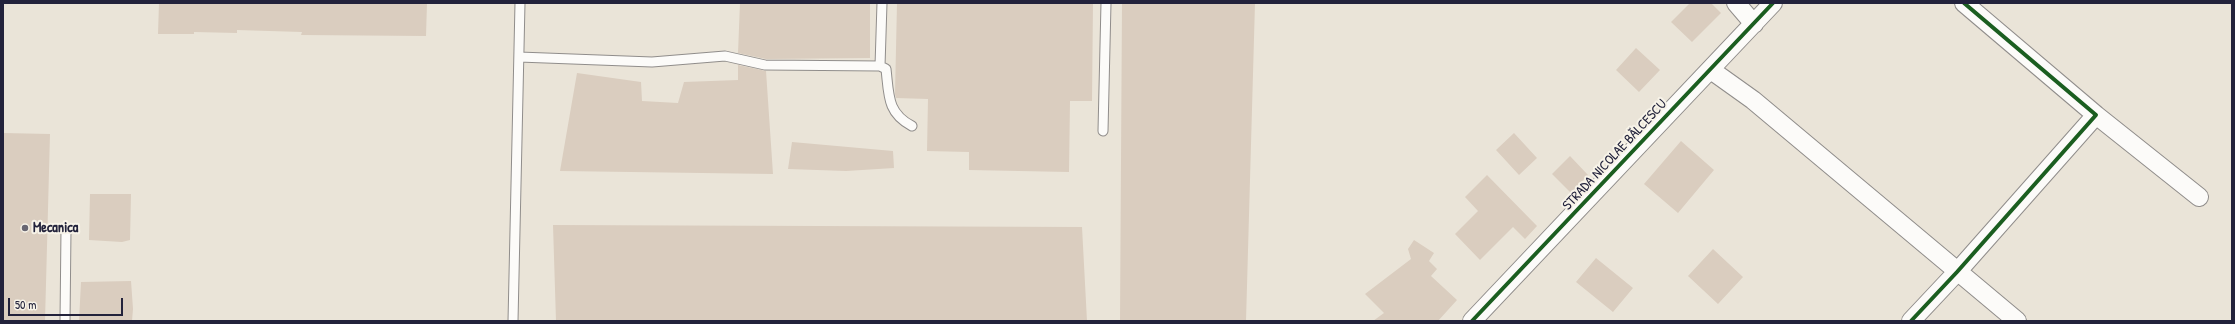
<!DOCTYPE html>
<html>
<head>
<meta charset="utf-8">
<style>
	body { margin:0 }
	#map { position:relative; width:2235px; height:324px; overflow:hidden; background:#eae4d8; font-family:"Patrick Hand",sans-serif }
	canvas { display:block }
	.frame { position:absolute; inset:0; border:4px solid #22223b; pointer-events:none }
	.scale { position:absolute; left:8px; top:298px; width:115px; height:18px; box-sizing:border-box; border:2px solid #22223b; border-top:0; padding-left:5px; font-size:12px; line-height:14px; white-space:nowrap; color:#22223b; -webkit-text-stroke:3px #f7f3e8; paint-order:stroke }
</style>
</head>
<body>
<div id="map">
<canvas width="2235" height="324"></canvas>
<div class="frame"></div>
<div class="scale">50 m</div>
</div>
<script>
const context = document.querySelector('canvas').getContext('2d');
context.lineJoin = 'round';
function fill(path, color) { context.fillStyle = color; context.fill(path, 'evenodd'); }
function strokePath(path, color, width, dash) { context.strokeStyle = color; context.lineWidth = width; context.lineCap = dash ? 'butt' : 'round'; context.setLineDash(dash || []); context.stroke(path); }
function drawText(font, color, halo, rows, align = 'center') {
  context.font = font + ' "Patrick Hand",sans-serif'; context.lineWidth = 4; context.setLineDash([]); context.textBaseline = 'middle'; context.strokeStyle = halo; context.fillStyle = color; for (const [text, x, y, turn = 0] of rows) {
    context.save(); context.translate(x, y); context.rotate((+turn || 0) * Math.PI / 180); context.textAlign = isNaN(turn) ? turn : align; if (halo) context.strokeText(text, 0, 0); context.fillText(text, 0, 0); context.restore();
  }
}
fill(new Path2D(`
	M 159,3 L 427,3 L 426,36 L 301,35 L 302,32 L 237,30 L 237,33 L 194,32 L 194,34 L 158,34 Z
	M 740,3 L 870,3 L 870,58 L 766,59 L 738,53 Z
	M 897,3 L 1093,3 L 1092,101 L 1070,101 L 1069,172 L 969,170 L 969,152 L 927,151 L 928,99 L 896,98 L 895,94 Z
	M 1122,3 L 1255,3 L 1246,321 L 1120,321 Z
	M 1690,3 L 1711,3 L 1721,13 L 1692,42 L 1671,22 Z
	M 1636,48 L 1660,70 L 1639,92 L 1616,70 Z
	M 738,65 L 766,71 L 773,174 L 560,171 L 577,73 L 641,82 L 642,101 L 678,103 L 684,82 L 738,80 Z
	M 3,133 L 50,134 L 45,321 L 3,321 Z
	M 1514,133 L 1537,158 L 1519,175 L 1496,150 Z
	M 1681,141 L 1714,170 L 1678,213 L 1644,184 Z
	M 792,142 L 893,151 L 894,168 L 846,171 L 788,169 Z
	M 1570,156 L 1588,175 L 1571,193 L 1552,174 Z
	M 1487,175 L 1537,226 L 1525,239 L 1513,227 L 1480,260 L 1455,234 L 1478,211 L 1465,197 Z
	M 90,194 L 131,194 L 130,240 L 122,242 L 89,240 Z
	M 553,225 L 1082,227 L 1087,321 L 556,321 Z
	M 1414,240 L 1434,253 L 1429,261 L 1437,269 L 1431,276 L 1457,300 L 1438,321 L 1373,321 L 1384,313 L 1365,294 L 1411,259 L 1408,249 Z
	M 1713,249 L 1743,277 L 1718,304 L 1688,276 Z
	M 1596,258 L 1633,288 L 1613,312 L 1576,282 Z
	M 131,281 L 133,309 L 132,321 L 79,321 L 81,282 Z`), '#dacdbf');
const service = new Path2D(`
	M 882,3 L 880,66 L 886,69 C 889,95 887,113 912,126
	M 519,57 L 652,62 L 725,56 L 765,65 L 880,66
	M 1103,131 L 1106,3
	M 65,321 L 66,230
	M 513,321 L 520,3`);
const minor = new Path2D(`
	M 1736,3 L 1754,24
	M 1711,70 L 1753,100 L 2017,321
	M 2096,115 L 2199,197
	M 1472,321 L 1773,3
	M 1911,321 L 1957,272 L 2096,115 L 1964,3`);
strokePath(service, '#908d8b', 11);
strokePath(minor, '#908d8b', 20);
strokePath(service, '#fcfbf9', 9);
strokePath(minor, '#fcfbf9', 18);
strokePath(new Path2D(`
	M 1472,321 L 1773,3
	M 1911,321 L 1957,272 L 2096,115 L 1964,3`), '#1b5e20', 4);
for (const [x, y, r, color] of [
	[25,228,4,"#686672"]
]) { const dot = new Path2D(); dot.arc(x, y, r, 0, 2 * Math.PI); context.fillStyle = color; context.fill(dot); strokePath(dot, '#f7f3e8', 1.5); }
drawText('14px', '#22223b', '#f7f3e8', [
	["STRADA NICOLAE BĂLCESCU",1615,155,-47]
]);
drawText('bold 14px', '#22223b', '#f7f3e8', [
	["Mecanica",33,228]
], 'left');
</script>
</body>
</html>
